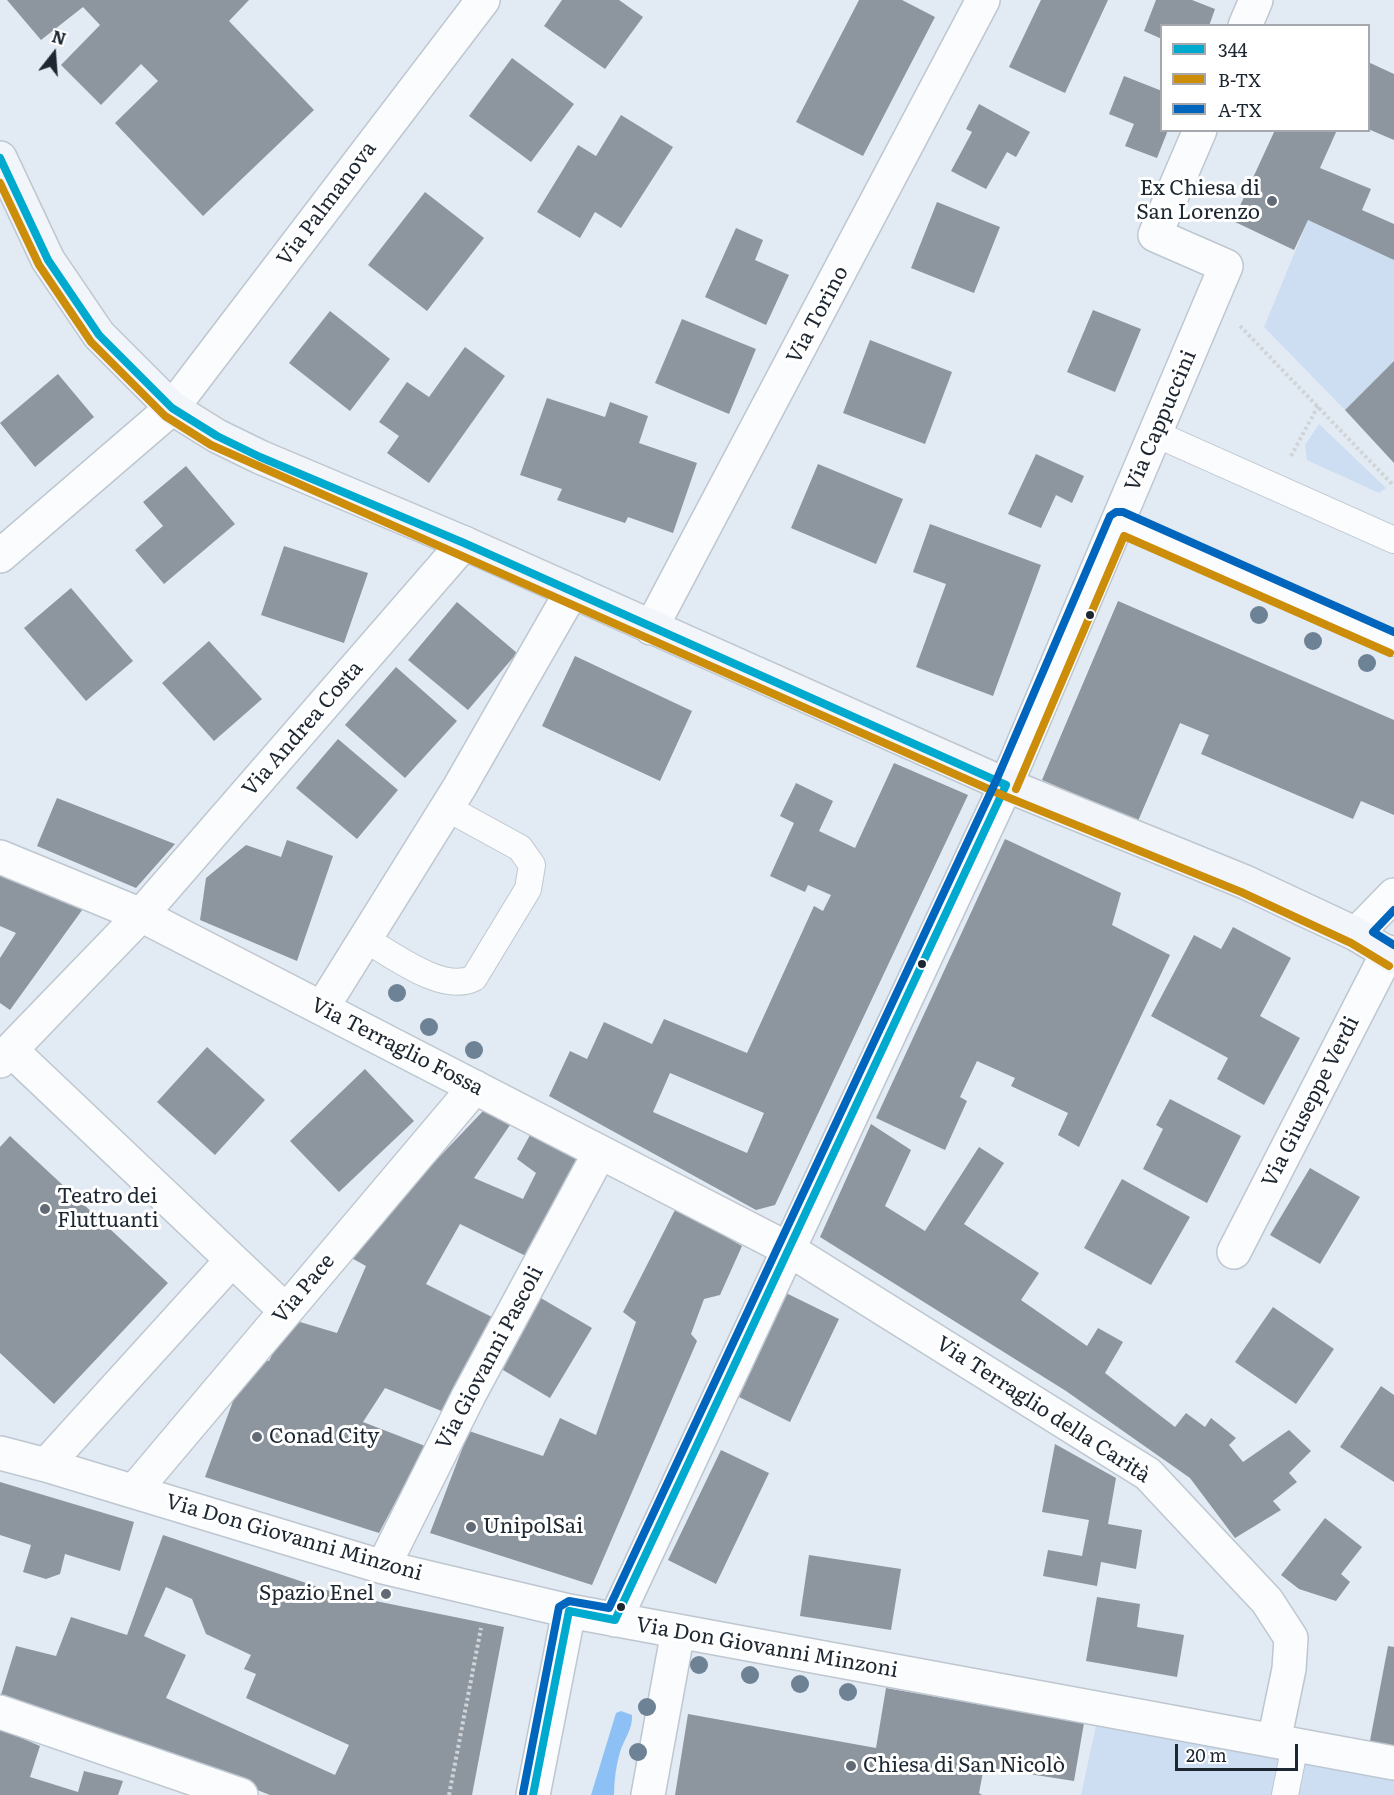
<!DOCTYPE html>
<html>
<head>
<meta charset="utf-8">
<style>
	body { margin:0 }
	#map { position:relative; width:1394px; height:1795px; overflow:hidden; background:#e2eaf3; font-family:Literata,serif }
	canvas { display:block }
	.legend { position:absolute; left:1160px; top:24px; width:210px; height:108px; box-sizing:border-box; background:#fff; border:2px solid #a5a9ad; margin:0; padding:8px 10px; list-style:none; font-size:18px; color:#1d2731 }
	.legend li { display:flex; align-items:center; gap:12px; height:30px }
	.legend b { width:30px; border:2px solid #a5a9ad }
	.north { position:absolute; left:24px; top:24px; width:60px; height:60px; -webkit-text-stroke:4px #fff; paint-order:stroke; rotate:17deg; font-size:16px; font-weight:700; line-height:24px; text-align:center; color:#1d2731 }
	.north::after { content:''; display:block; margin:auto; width:21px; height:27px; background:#1d2731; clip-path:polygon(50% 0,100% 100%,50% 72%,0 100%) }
	.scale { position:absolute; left:1175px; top:1744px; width:123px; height:27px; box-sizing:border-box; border:3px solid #1d2731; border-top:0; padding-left:8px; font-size:18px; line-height:21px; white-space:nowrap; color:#1d2731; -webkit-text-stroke:4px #fff; paint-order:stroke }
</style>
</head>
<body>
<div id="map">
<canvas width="1394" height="1795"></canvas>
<ul class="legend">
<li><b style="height:8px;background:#00a9ce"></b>344</li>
<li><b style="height:8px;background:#cb8d0a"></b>B-TX</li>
<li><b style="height:8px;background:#0065bd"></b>A-TX</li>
</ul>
<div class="north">N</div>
<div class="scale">20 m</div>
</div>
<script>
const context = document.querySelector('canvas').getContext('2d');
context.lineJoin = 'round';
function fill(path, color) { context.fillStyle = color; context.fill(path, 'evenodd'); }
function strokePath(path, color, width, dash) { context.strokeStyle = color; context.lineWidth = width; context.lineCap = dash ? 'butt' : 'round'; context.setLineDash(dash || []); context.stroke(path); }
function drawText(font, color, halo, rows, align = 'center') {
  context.font = font + ' Literata,serif'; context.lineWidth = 6; context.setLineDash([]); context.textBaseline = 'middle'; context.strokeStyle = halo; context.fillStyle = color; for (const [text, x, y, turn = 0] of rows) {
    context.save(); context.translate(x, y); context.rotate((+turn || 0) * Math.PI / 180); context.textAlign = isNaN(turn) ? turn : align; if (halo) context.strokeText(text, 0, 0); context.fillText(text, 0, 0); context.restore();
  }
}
fill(new Path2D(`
	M 1308,220 L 1394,260 L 1394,361 L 1345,410 L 1264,327 Z
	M 1319,424 L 1386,488 L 1379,493 L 1307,460 L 1305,445 Z
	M 1096,1726 L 1394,1781 L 1394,1795 L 1081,1795 Z`), '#cddef2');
fill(new Path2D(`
	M 621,1711 L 632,1715 C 633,1729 624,1739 620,1752 C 616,1766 614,1780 614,1795 L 591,1795 L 616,1713 Z`), '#8dc1f6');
fill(new Path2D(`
	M 7,0 L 249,0 L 229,21 L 314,110 L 203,216 L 115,123 L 158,81 L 141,64 L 101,105 L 61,65 L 100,25 L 83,7 L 41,40 Z
	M 562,0 L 619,0 L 643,17 L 605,69 L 544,26 Z
	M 859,0 L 902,0 L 935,17 L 863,156 L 796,122 Z
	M 1041,0 L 1108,0 L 1065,93 L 1009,67 Z
	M 1156,0 L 1192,0 L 1215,9 L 1209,26 L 1162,26 L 1162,39 L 1144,31 Z
	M 512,58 L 574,104 L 531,162 L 469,116 Z
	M 1368,62 L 1394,74 L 1394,140 L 1368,129 Z
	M 1124,76 L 1162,91 L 1162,130 L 1168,130 L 1157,158 L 1125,146 L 1134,124 L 1109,114 Z
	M 979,104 L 1030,132 L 1016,157 L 1007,152 L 986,189 L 951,171 L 972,132 L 966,129 Z
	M 621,115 L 673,147 L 621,228 L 595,212 L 580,238 L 537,212 L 578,145 L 596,156 Z
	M 1275,130 L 1337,130 L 1320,168 L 1371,189 L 1362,210 L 1394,224 L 1394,260 L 1308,220 L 1294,250 L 1233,221 Z
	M 425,192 L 484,238 L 427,311 L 368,265 Z
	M 937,202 L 1000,227 L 974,293 L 911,268 Z
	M 736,228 L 763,240 L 755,260 L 789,275 L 766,325 L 705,297 Z
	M 1093,310 L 1141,329 L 1115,392 L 1067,372 Z
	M 330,311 L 390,359 L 350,411 L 289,363 Z
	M 682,319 L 756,349 L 729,414 L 655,383 Z
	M 870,340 L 952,372 L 925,444 L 843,413 Z
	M 465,347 L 505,376 L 429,483 L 387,453 L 399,436 L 379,422 L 407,382 L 429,397 Z
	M 1394,361 L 1394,463 L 1345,410 Z
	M 58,374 L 94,417 L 35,467 L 0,423 Z
	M 547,398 L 605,417 L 610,402 L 648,416 L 639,443 L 697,463 L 673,533 L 628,517 L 625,523 L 557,500 L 562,489 L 520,475 Z
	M 1036,454 L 1084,476 L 1072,503 L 1056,495 L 1041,528 L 1008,514 Z
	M 818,464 L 903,499 L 876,564 L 791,528 Z
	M 186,466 L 235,524 L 164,584 L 135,550 L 163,526 L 143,502 Z
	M 930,524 L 1041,565 L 993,696 L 916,667 L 946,584 L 913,572 Z
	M 284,546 L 368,573 L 344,643 L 261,615 Z
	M 71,588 L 133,661 L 86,701 L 24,628 Z
	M 1118,601 L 1394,720 L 1394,815 L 1361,801 L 1353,819 L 1201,754 L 1209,735 L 1180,723 L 1138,821 L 1042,780 Z
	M 457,602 L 517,653 L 468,710 L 408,660 Z
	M 209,641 L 262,699 L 214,741 L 162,683 Z
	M 575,656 L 692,711 L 660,781 L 542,726 Z
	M 396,667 L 457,721 L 405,778 L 345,725 Z
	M 338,739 L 398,790 L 357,839 L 296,788 Z
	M 894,763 L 968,795 L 775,1205 L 756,1210 L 549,1096 L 570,1051 L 587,1059 L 604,1022 L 652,1044 L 664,1019 L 747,1053 L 814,906 L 823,911 L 831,895 L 808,885 L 805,892 L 770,876 L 794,823 L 780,816 L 796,783 L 833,801 L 819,831 L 855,848 ZM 670,1073 L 764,1113 L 747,1153 L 653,1112 Z
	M 57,798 L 175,844 L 136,888 L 37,846 Z
	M 1005,839 L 1121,893 L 1112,925 L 1170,955 L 1079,1147 L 1058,1135 L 1068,1113 L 1011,1086 L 1015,1078 L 977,1061 L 960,1097 L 967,1101 L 945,1150 L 876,1118 Z
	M 287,840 L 333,856 L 297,961 L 200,920 L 206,878 L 246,845 L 281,857 Z
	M 0,870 L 85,906 L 10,1010 L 0,1003 L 0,958 L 16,933 L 0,926 Z
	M 1233,927 L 1291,958 L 1260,1016 L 1300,1038 L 1264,1105 L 1217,1079 L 1228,1058 L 1151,1016 L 1194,935 L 1221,949 Z
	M 207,1047 L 265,1100 L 215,1155 L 157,1102 Z
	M 365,1069 L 414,1121 L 339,1192 L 290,1141 Z
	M 1170,1099 L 1241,1136 L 1207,1203 L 1143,1169 L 1163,1129 L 1156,1125 Z
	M 484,1110 L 510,1125 L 474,1178 L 523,1199 L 536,1173 L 517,1159 L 530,1135 L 581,1160 L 528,1257 L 460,1224 L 426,1284 L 494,1318 L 444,1412 L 385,1388 L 363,1422 L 425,1446 L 379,1533 L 205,1477 L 250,1355 L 269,1361 L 290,1319 L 337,1333 L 366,1266 L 346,1255 Z
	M 871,1124 L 911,1150 L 885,1206 L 925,1231 L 979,1147 L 1004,1163 L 964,1224 L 1039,1273 L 1021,1300 L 1087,1346 L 1098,1328 L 1123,1342 L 1105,1373 L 1175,1427 L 1186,1413 L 1205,1427 L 1211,1418 L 1236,1438 L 1229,1445 L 1243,1462 L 1289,1430 L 1311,1451 L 1289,1473 L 1297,1482 L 1273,1501 L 1281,1510 L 1235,1538 L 1190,1478 L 1066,1391 L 820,1237 Z
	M 10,1136 L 168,1283 L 54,1404 L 0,1353 L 0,1147 Z
	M 1310,1168 L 1360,1197 L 1320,1264 L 1270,1235 Z
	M 1122,1179 L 1190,1217 L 1151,1285 L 1084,1248 Z
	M 676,1208 L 742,1246 L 720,1295 L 704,1299 L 691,1334 L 697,1341 L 592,1585 L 430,1533 L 469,1431 L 543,1456 L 560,1418 L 596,1435 L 636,1322 L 623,1312 Z
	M 786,1293 L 839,1319 L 790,1422 L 737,1396 Z
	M 534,1294 L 592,1328 L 550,1398 L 493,1364 Z
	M 1273,1307 L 1334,1349 L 1296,1404 L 1235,1362 Z
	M 1381,1386 L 1394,1395 L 1394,1482 L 1340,1447 Z
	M 1055,1444 L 1116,1478 L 1108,1524 L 1142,1530 L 1136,1569 L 1101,1562 L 1097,1586 L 1043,1576 L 1048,1550 L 1082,1556 L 1089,1520 L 1042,1512 Z
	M 721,1450 L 769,1473 L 716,1584 L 668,1560 Z
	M 0,1482 L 134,1522 L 120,1571 L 65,1554 L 60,1574 L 46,1579 L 23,1572 L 31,1545 L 0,1535 Z
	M 1325,1518 L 1362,1547 L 1341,1574 L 1350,1582 L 1336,1601 L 1299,1589 L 1281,1575 Z
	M 163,1535 L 336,1593 L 504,1627 L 472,1795 L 270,1795 L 114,1734 L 0,1698 L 16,1646 L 56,1656 L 71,1617 L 127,1635 ZM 166,1587 L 192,1599 L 206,1634 L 251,1655 L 244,1669 L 256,1674 L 246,1698 L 349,1745 L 335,1775 L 166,1698 L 186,1655 L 144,1636 Z
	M 809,1555 L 901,1569 L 891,1630 L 800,1616 Z
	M 1097,1597 L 1140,1604 L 1137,1627 L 1184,1635 L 1177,1677 L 1086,1661 Z
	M 1388,1646 L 1394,1647 L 1394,1750 L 1369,1746 Z
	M 886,1688 L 1084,1723 L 1074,1781 L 984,1767 L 979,1793 L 982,1795 L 675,1795 L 688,1714 L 876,1748 Z
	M 0,1729 L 40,1746 L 30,1777 L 78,1792 L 84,1771 L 123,1781 L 118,1795 L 0,1795 Z`), '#8d959e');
const lane = new Path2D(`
	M 1156,434 L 1394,540
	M 1119,522 L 1394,643
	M 365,939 C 393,955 443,994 474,978 L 528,889 L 532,865 L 520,848 L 447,808
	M 1285,1795 L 1295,1745`);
const street = new Path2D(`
	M 1245,26 L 1256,0
	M 0,556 L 172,408 L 483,0
	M 651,628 L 983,0
	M 0,857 L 141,915 L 788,1249 L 1148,1474 L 1267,1601 L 1291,1638 L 1289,1669 L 1274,1741
	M 1356,934 L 1394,895
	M 322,1008 L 459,788 L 572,591
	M 11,1050 L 286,1311
	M 0,1061 L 141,915 L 464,543
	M 1234,1252 L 1388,952
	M 0,1453 L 46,1465 L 383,1567 L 569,1611 L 1394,1763
	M 46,1465 L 232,1260
	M 134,1491 L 475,1087
	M 383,1567 L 469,1395 L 600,1152
	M 615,1620 L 1006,785 L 1226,266 L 1155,235 L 1200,130
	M 0,1712 L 241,1795
	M 533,1795 L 569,1611
	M 648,1795 L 678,1631`);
const secondary = new Path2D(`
	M 0,158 L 48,260 L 99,335 L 172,408 L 217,436 L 260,457 L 464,543 L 1006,785 L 1245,882 L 1356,934 L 1394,957`);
strokePath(lane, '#bec7d0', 28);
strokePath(street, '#bec7d0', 36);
strokePath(secondary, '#bec7d0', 36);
strokePath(new Path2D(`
	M 1240,326 L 1394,486
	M 1291,456 L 1318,406
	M 449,1795 L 481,1628`), '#d1d4d7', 4, [3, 3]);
strokePath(lane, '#fbfcfd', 26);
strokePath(street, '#fbfcfd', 33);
strokePath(secondary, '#f2f5f9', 33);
strokePath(new Path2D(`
	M 0,158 L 48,260 L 99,335 L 172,408 L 217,436 L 260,457 L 464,543 L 1006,785 L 615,1620 L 569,1611 L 533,1795`), '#00a9ce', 8);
strokePath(new Path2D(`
	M 0,183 L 39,265 L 91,342 L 165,416 L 211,445 L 1002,795 L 1241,892 L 1351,943 L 1389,966
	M 1016,789 L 1124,536 L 1390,653`), '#cb8d0a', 8);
strokePath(new Path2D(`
	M 1394,910 L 1373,932 L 1394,945
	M 523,1793 L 559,1607 L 569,1601 L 609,1608 L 996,781 L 1110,516 L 1116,512 L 1123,512 L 1394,632`), '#0065bd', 8);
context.fillStyle = '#6d8295';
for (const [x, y] of [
	[1259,615],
	[1313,641],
	[1367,663],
	[397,993],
	[429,1027],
	[474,1050],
	[699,1665],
	[750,1675],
	[800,1684],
	[848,1692],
	[647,1707],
	[638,1752]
]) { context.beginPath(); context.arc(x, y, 9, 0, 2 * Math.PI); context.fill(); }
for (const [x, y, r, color] of [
	[1272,201,6,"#626b75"],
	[1090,615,5,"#1d2731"],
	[922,964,5,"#1d2731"],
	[45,1209,6,"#626b75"],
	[257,1437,6,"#626b75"],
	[471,1527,6,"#626b75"],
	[386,1594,6,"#626b75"],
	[621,1607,5,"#1d2731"],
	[851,1766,6,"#626b75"]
]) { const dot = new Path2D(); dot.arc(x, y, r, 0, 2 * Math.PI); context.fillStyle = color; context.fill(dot); strokePath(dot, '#fff', 2); }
drawText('21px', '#1d2731', '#fff', [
	["Ex Chiesa di",1260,189,"right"],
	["San Lorenzo",1260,213,"right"],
	["Teatro dei",57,1197],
	["Fluttuanti",57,1221],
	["Conad City",269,1437],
	["UnipolSai",483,1527],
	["Spazio Enel",374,1594,"right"],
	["Chiesa di San Nicolò",863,1766]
], 'left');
drawText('21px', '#1d2731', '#fff', [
	["Via Palmanova",327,204,-53],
	["Via Torino",818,315,-62],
	["Via Cappuccini",1161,421,-67],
	["Via Andrea Costa",303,729,-49],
	["Via Terraglio Fossa",397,1047,27],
	["Via Giuseppe Verdi",1311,1102,-63],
	["Via Pace",304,1289,-50],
	["Via Giovanni Pascoli",490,1358,-62],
	["Via Terraglio della Carità",1043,1410,33],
	["Via Don Giovanni Minzoni",294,1538,16],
	["Via Don Giovanni Minzoni",767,1648,10]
]);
</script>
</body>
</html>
